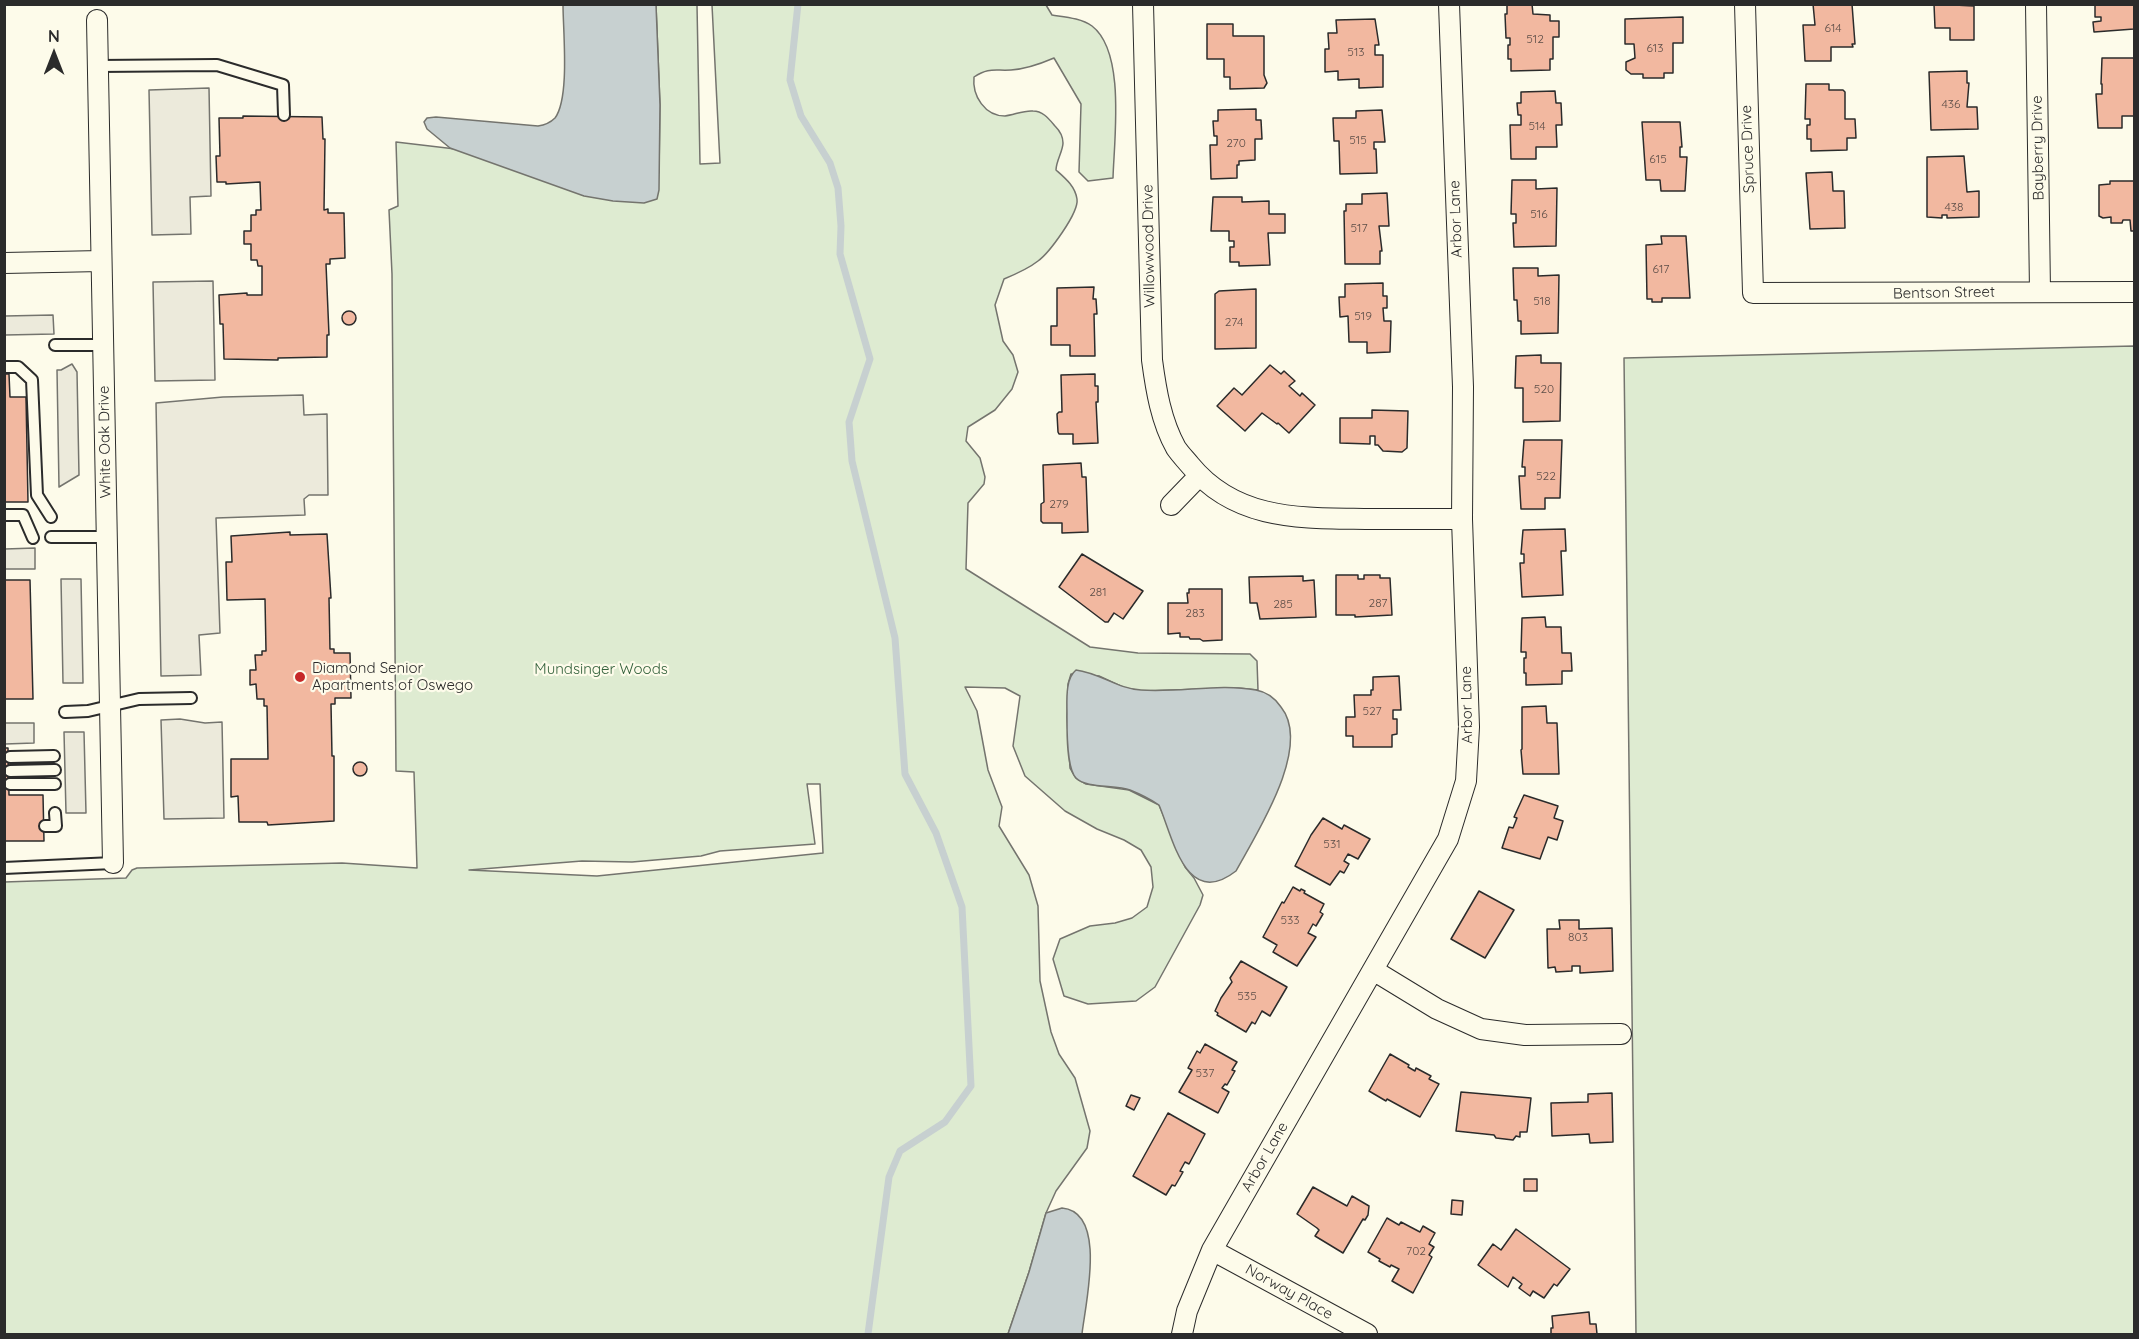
<!DOCTYPE html>
<html>
<head>
<meta charset="utf-8">
<style>
	body { margin:0 }
	#map { position:relative; width:2139px; height:1339px; overflow:hidden; background:#fdfbea; font-family:Quicksand,sans-serif }
	canvas { display:block }
	.frame { position:absolute; inset:0; border:6px solid #2b2b2b; pointer-events:none }
	.north { position:absolute; left:24px; top:24px; width:60px; height:60px; -webkit-text-stroke:4px #fdfbea; paint-order:stroke; rotate:0deg; font-size:16px; font-weight:700; line-height:24px; text-align:center; color:#2b2b2b }
	.north::after { content:''; display:block; margin:auto; width:21px; height:27px; background:#2b2b2b; clip-path:polygon(50% 0,100% 100%,50% 72%,0 100%) }
</style>
</head>
<body>
<div id="map">
<canvas width="2139" height="1339"></canvas>
<div class="frame"></div>
<div class="north">N</div>
</div>
<script>
const context = document.querySelector('canvas').getContext('2d');
context.lineJoin = 'round';
function fill(path, color) { context.fillStyle = color; context.fill(path, 'evenodd'); }
function strokePath(path, color, width, dash) { context.strokeStyle = color; context.lineWidth = width; context.lineCap = dash ? 'butt' : 'round'; context.setLineDash(dash || []); context.stroke(path); }
function drawText(font, color, halo, rows, align = 'center') {
  context.font = font + ' Quicksand,sans-serif'; context.lineWidth = 4.5; context.setLineDash([]); context.textBaseline = 'middle'; context.strokeStyle = halo; context.fillStyle = color; for (const [text, x, y, turn = 0] of rows) {
    context.save(); context.translate(x, y); context.rotate((+turn || 0) * Math.PI / 180); context.textAlign = isNaN(turn) ? turn : align; if (halo) context.strokeText(text, 0, 0); context.fillText(text, 0, 0); context.restore();
  }
}
const green = new Path2D(`
	M 656,5 L 697,5 L 700,164 L 720,163 L 712,5 L 1046,5 L 1052,15 C 1065,17 1081,18 1092,26 C 1126,52 1114,140 1113,178 L 1088,181 L 1079,172 L 1081,104 L 1054,58 C 1040,64 1027,69 1011,70 C 995,71 989,67 974,77 C 972,96 985,116 1005,116 C 1014,115 1024,110 1033,111 C 1043,111 1049,119 1055,126 C 1059,130 1063,137 1063,143 C 1063,151 1056,161 1056,170 C 1065,178 1075,186 1077,199 C 1079,213 1049,253 1038,261 C 1028,269 1016,274 1004,279 L 995,305 L 1003,341 L 1013,355 L 1018,372 L 1012,389 L 995,410 L 968,427 L 966,441 L 980,458 L 985,477 L 984,484 L 968,503 L 966,569 L 1090,647 L 1138,653 L 1250,654 L 1257,661 L 1258,690 L 1238,688 L 1142,691 L 1125,688 L 1099,676 L 1071,674 L 1068,684 L 1067,717 L 1070,768 L 1076,778 L 1086,784 L 1129,790 L 1159,805 L 1185,867 L 1194,878 L 1203,895 L 1200,905 L 1155,987 L 1136,1001 L 1088,1004 L 1064,996 L 1053,959 L 1060,939 L 1090,926 L 1115,923 L 1132,918 L 1147,907 L 1153,887 L 1151,867 L 1141,850 L 1124,840 L 1097,829 L 1065,811 L 1025,776 L 1013,746 L 1020,696 L 1005,688 L 965,687 L 977,711 L 988,770 L 1002,807 L 999,826 L 1029,875 L 1038,906 L 1040,981 L 1051,1032 L 1059,1054 L 1075,1078 L 1090,1131 L 1087,1148 L 1056,1191 L 1046,1213 L 1029,1272 L 1008,1334 L 5,1334 L 4,882 L 126,878 L 132,870 L 137,868 L 342,863 L 417,868 L 414,772 L 396,771 L 392,274 L 389,210 L 398,206 L 396,142 L 659,173 L 660,105 ZM 807,784 L 820,784 L 823,853 L 597,876 L 469,870 L 582,861 L 632,862 L 701,856 L 720,851 L 815,844 Z
	M 2134,346 L 2134,1334 L 1636,1334 L 1624,358 Z`);
fill(green, '#deebd1');
strokePath(green, '#74746e', 1.5);
const parking = new Path2D(`
	M 209,88 L 211,196 L 190,197 L 191,234 L 152,235 L 149,90 Z
	M 213,281 L 215,380 L 155,381 L 153,282 Z
	M 53,315 L 54,334 L 5,335 L 5,316 Z
	M 72,364 L 77,372 L 79,475 L 59,487 L 57,370 L 61,370 Z
	M 303,395 L 304,415 L 327,414 L 328,495 L 309,495 L 304,499 L 305,515 L 216,518 L 220,633 L 199,635 L 201,675 L 161,676 L 156,403 L 223,397 Z
	M 35,548 L 35,569 L 5,569 L 5,549 Z
	M 61,579 L 81,579 L 83,683 L 63,683 Z
	M 180,719 L 205,723 L 222,722 L 224,818 L 164,819 L 161,720 Z
	M 5,723 L 34,723 L 34,743 L 5,744 Z
	M 64,732 L 84,732 L 86,813 L 66,813 Z`);
fill(parking, '#eceadb');
strokePath(parking, '#74746e', 1.5);
const water = new Path2D(`
	M 563,5 L 656,5 L 660,105 L 659,190 L 657,199 L 644,203 L 613,201 L 584,196 L 450,148 L 427,129 L 424,122 L 427,118 L 436,117 L 538,126 C 545,125 550,123 555,118 C 570,98 563,31 563,5 Z
	M 1076,670 C 1100,673 1118,689 1141,690 C 1179,693 1219,683 1256,690 C 1267,692 1275,698 1281,707 C 1313,747 1256,834 1236,871 C 1186,910 1173,838 1159,805 C 1150,799 1140,794 1130,790 C 1115,785 1085,788 1076,778 C 1066,768 1067,728 1067,714 C 1067,700 1065,679 1076,670 Z
	M 1062,1208 C 1108,1212 1085,1305 1082,1334 L 1008,1334 L 1029,1272 L 1046,1213 Z`);
fill(water, '#c7d0d0');
strokePath(water, '#74746e', 1.5);
strokePath(new Path2D(`
	M 798,4 L 790,80 L 801,116 L 830,163 L 838,188 L 841,226 L 840,254 L 870,359 L 849,422 L 852,461 L 895,638 L 905,774 L 936,833 L 962,907 L 971,1086 L 945,1122 L 900,1151 L 889,1177 L 868,1334`), '#c7d0d0', 7);
const building = new Path2D(`
	M 1507,4 L 1532,4 L 1533,14 L 1550,15 L 1550,21 L 1559,21 L 1559,37 L 1553,37 L 1553,59 L 1550,59 L 1550,70 L 1511,71 L 1511,59 L 1508,59 L 1508,45 L 1510,45 L 1510,38 L 1506,38 L 1505,14 L 1507,14 Z
	M 1813,4 L 1852,4 L 1855,44 L 1852,44 L 1853,47 L 1831,47 L 1831,61 L 1805,61 L 1803,25 L 1815,25 Z
	M 1934,4 L 1974,6 L 1974,40 L 1950,40 L 1950,28 L 1935,28 Z
	M 2095,4 L 2134,4 L 2134,29 L 2094,32 L 2093,22 L 2101,21 L 2101,17 L 2095,17 Z
	M 1683,17 L 1683,43 L 1673,43 L 1673,73 L 1664,73 L 1664,78 L 1643,78 L 1643,74 L 1631,74 L 1626,70 L 1626,62 L 1635,58 L 1634,44 L 1625,44 L 1625,19 Z
	M 1375,19 L 1379,45 L 1375,45 L 1375,55 L 1383,55 L 1383,87 L 1359,88 L 1359,79 L 1338,80 L 1338,71 L 1325,72 L 1325,49 L 1329,49 L 1328,33 L 1337,33 L 1336,20 Z
	M 1207,24 L 1233,24 L 1233,36 L 1264,36 L 1264,75 L 1267,83 L 1264,88 L 1230,89 L 1230,77 L 1224,77 L 1224,59 L 1207,59 Z
	M 2102,58 L 2134,58 L 2134,116 L 2122,116 L 2122,128 L 2098,128 L 2096,94 L 2102,94 L 2102,84 L 2101,84 Z
	M 1967,71 L 1967,83 L 1969,83 L 1967,107 L 1977,107 L 1978,129 L 1931,130 L 1929,72 Z
	M 1806,84 L 1829,84 L 1829,90 L 1843,90 L 1845,92 L 1845,119 L 1855,119 L 1856,138 L 1847,138 L 1847,150 L 1811,151 L 1811,139 L 1807,139 L 1807,125 L 1810,125 L 1810,119 L 1805,119 Z
	M 1555,91 L 1556,103 L 1561,103 L 1562,125 L 1556,125 L 1557,147 L 1536,147 L 1536,159 L 1511,159 L 1510,125 L 1521,125 L 1521,115 L 1518,115 L 1517,103 L 1521,103 L 1521,92 Z
	M 1256,109 L 1256,120 L 1261,120 L 1262,139 L 1255,139 L 1255,160 L 1239,161 L 1239,165 L 1237,165 L 1237,178 L 1211,179 L 1210,145 L 1217,145 L 1217,136 L 1214,136 L 1213,121 L 1218,121 L 1218,110 Z
	M 1382,110 L 1385,142 L 1374,142 L 1374,149 L 1376,149 L 1377,173 L 1340,174 L 1339,141 L 1334,141 L 1333,118 L 1356,118 L 1356,111 Z
	M 243,116 L 322,117 L 323,139 L 325,139 L 324,210 L 328,209 L 328,213 L 344,213 L 345,258 L 330,259 L 330,264 L 326,264 L 329,335 L 327,335 L 327,357 L 278,358 L 278,360 L 224,359 L 223,324 L 220,324 L 219,295 L 247,293 L 247,295 L 262,295 L 262,266 L 258,266 L 257,260 L 251,260 L 251,244 L 244,244 L 244,231 L 251,231 L 251,215 L 256,215 L 256,210 L 261,210 L 260,182 L 226,184 L 226,182 L 217,182 L 216,156 L 220,156 L 219,118 L 243,118 Z
	M 1642,122 L 1680,122 L 1682,147 L 1680,147 L 1680,157 L 1687,157 L 1685,191 L 1661,191 L 1660,180 L 1646,180 Z
	M 1964,156 L 1967,192 L 1979,191 L 1979,217 L 1947,218 L 1947,215 L 1942,215 L 1942,218 L 1927,217 L 1927,157 Z
	M 1832,172 L 1833,191 L 1844,191 L 1845,228 L 1810,229 L 1806,173 Z
	M 1512,180 L 1536,180 L 1536,189 L 1557,188 L 1556,246 L 1514,247 L 1513,223 L 1516,223 L 1516,214 L 1511,214 Z
	M 2110,181 L 2134,181 L 2134,231 L 2131,231 L 2130,220 L 2123,220 L 2122,223 L 2111,223 L 2111,217 L 2103,218 L 2099,216 L 2099,185 L 2110,184 Z
	M 1387,193 L 1389,226 L 1379,226 L 1382,251 L 1380,251 L 1380,264 L 1345,264 L 1344,211 L 1346,211 L 1346,204 L 1362,204 L 1362,194 Z
	M 1213,197 L 1242,197 L 1242,202 L 1269,201 L 1269,214 L 1285,214 L 1285,233 L 1268,233 L 1270,265 L 1239,266 L 1239,262 L 1230,262 L 1230,247 L 1234,247 L 1234,241 L 1229,241 L 1229,231 L 1211,231 Z
	M 1661,236 L 1686,236 L 1690,298 L 1662,298 L 1662,302 L 1652,302 L 1652,299 L 1647,299 L 1646,245 L 1662,244 Z
	M 1513,268 L 1538,268 L 1538,276 L 1559,275 L 1558,333 L 1521,334 L 1521,321 L 1518,321 L 1517,300 L 1514,300 Z
	M 1383,283 L 1383,296 L 1387,296 L 1387,308 L 1383,308 L 1384,321 L 1391,321 L 1390,352 L 1367,353 L 1367,342 L 1349,342 L 1348,316 L 1340,317 L 1339,297 L 1345,297 L 1345,284 Z
	M 1094,287 L 1093,299 L 1096,299 L 1097,314 L 1094,314 L 1095,356 L 1070,356 L 1070,345 L 1051,345 L 1051,326 L 1057,326 L 1057,288 Z
	M 1256,289 L 1256,348 L 1215,349 L 1215,294 L 1219,291 Z
	M342 318a7 7 0 1 1 14 0a7 7 0 1 1-14 0Z
	M 1541,355 L 1541,363 L 1561,363 L 1560,421 L 1523,422 L 1523,388 L 1515,388 L 1516,356 Z
	M 1270,365 L 1281,374 L 1284,371 L 1295,381 L 1289,386 L 1300,396 L 1302,393 L 1315,405 L 1289,433 L 1278,423 L 1277,424 L 1262,413 L 1245,431 L 1217,406 L 1234,388 L 1242,395 Z
	M 4,374 L 9,374 L 10,397 L 26,397 L 28,502 L 4,502 Z
	M 1095,374 L 1095,386 L 1098,386 L 1098,402 L 1096,402 L 1098,443 L 1073,444 L 1073,434 L 1059,434 L 1058,432 L 1057,414 L 1059,412 L 1062,412 L 1061,375 Z
	M 1372,410 L 1408,411 L 1407,448 L 1402,452 L 1383,451 L 1378,445 L 1375,445 L 1375,436 L 1370,436 L 1370,444 L 1340,443 L 1340,418 L 1372,418 Z
	M 1524,440 L 1562,440 L 1560,498 L 1545,498 L 1545,509 L 1521,509 L 1519,476 L 1525,476 L 1525,467 L 1522,467 Z
	M 1081,463 L 1082,477 L 1086,477 L 1088,532 L 1062,533 L 1062,523 L 1043,523 L 1041,521 L 1041,504 L 1044,502 L 1043,465 Z
	M 1565,529 L 1566,551 L 1561,551 L 1563,595 L 1522,597 L 1520,563 L 1524,563 L 1524,554 L 1521,554 L 1523,530 Z
	M 290,532 L 290,535 L 327,534 L 331,598 L 329,598 L 330,649 L 334,649 L 334,653 L 350,653 L 351,698 L 335,698 L 335,704 L 331,704 L 332,756 L 334,756 L 334,821 L 268,825 L 267,822 L 239,822 L 238,796 L 231,797 L 231,759 L 268,759 L 267,706 L 264,706 L 264,699 L 257,699 L 256,684 L 250,685 L 250,670 L 256,670 L 255,655 L 262,655 L 262,651 L 266,651 L 265,599 L 227,600 L 226,562 L 232,562 L 231,536 Z
	M 1082,554 L 1143,591 L 1123,619 L 1114,613 L 1108,622 L 1105,622 L 1059,587 Z
	M 1336,575 L 1358,575 L 1358,579 L 1364,579 L 1364,575 L 1380,575 L 1380,578 L 1390,578 L 1392,615 L 1355,617 L 1355,615 L 1336,615 Z
	M 1303,576 L 1303,581 L 1314,580 L 1316,617 L 1260,619 L 1257,603 L 1250,603 L 1249,577 Z
	M 4,580 L 30,580 L 33,699 L 4,699 Z
	M 1189,589 L 1222,589 L 1222,640 L 1203,641 L 1200,639 L 1190,639 L 1189,637 L 1180,637 L 1180,633 L 1168,634 L 1168,603 L 1188,603 L 1187,593 L 1189,593 Z
	M 1545,617 L 1546,627 L 1561,627 L 1562,653 L 1571,653 L 1572,671 L 1562,671 L 1562,684 L 1526,685 L 1526,673 L 1524,673 L 1524,658 L 1526,658 L 1526,652 L 1521,652 L 1522,618 Z
	M 1399,676 L 1401,710 L 1393,710 L 1393,719 L 1397,719 L 1397,734 L 1392,735 L 1392,747 L 1353,747 L 1353,736 L 1346,736 L 1346,717 L 1355,717 L 1354,695 L 1371,695 L 1371,690 L 1373,690 L 1373,677 Z
	M 1546,706 L 1547,723 L 1557,723 L 1559,774 L 1523,774 L 1521,750 L 1522,749 L 1522,707 Z
	M 4,748 L 8,748 L 9,795 L 43,795 L 44,841 L 4,841 Z
	M353 769a7 7 0 1 1 14 0a7 7 0 1 1-14 0Z
	M 1524,795 L 1558,806 L 1554,818 L 1563,821 L 1557,840 L 1548,837 L 1540,859 L 1502,848 L 1509,827 L 1513,828 L 1517,818 L 1514,817 Z
	M 1323,818 L 1342,829 L 1344,825 L 1370,839 L 1358,859 L 1348,854 L 1344,861 L 1349,864 L 1344,873 L 1340,871 L 1330,885 L 1295,866 L 1311,835 Z
	M 1293,887 L 1300,891 L 1301,889 L 1305,891 L 1304,893 L 1324,904 L 1320,912 L 1323,914 L 1316,926 L 1313,924 L 1308,933 L 1316,937 L 1297,966 L 1273,952 L 1277,945 L 1263,937 L 1282,902 L 1284,903 Z
	M 1479,891 L 1514,910 L 1485,958 L 1451,939 Z
	M 1559,920 L 1579,920 L 1579,929 L 1612,928 L 1613,971 L 1580,973 L 1580,966 L 1572,966 L 1572,971 L 1556,972 L 1555,967 L 1548,968 L 1547,929 L 1560,929 Z
	M 1241,961 L 1287,987 L 1270,1016 L 1262,1011 L 1255,1024 L 1252,1022 L 1246,1032 L 1217,1015 L 1218,1013 L 1215,1011 L 1221,998 L 1232,982 L 1230,978 Z
	M 1205,1044 L 1237,1062 L 1232,1070 L 1235,1071 L 1227,1085 L 1225,1084 L 1222,1088 L 1229,1092 L 1218,1113 L 1179,1092 L 1192,1070 L 1188,1068 L 1197,1051 L 1200,1053 Z
	M 1390,1054 L 1409,1065 L 1408,1067 L 1415,1071 L 1416,1068 L 1431,1076 L 1429,1079 L 1439,1084 L 1420,1117 L 1387,1099 L 1386,1101 L 1369,1091 Z
	M 1461,1092 L 1531,1098 L 1527,1132 L 1520,1132 L 1520,1137 L 1516,1136 L 1513,1140 L 1496,1138 L 1494,1135 L 1456,1131 Z
	M 1612,1093 L 1613,1142 L 1590,1143 L 1589,1134 L 1552,1136 L 1551,1103 L 1588,1102 L 1588,1094 Z
	M 1131,1095 L 1140,1098 L 1134,1110 L 1126,1106 Z
	M 1168,1113 L 1205,1134 L 1189,1164 L 1185,1162 L 1180,1171 L 1183,1172 L 1175,1186 L 1172,1185 L 1166,1195 L 1133,1176 Z
	M 1524,1179 L 1537,1179 L 1537,1191 L 1524,1191 Z
	M 1313,1187 L 1347,1206 L 1352,1196 L 1369,1206 L 1368,1215 L 1365,1220 L 1363,1219 L 1343,1253 L 1315,1236 L 1319,1230 L 1317,1228 L 1297,1214 Z
	M 1452,1200 L 1463,1201 L 1462,1215 L 1451,1214 Z
	M 1387,1218 L 1399,1225 L 1401,1222 L 1420,1232 L 1423,1226 L 1435,1233 L 1429,1244 L 1434,1247 L 1429,1255 L 1432,1257 L 1413,1293 L 1392,1281 L 1399,1269 L 1391,1265 L 1390,1267 L 1379,1261 L 1380,1259 L 1368,1252 Z
	M 1516,1229 L 1570,1269 L 1557,1286 L 1554,1284 L 1544,1298 L 1533,1291 L 1530,1296 L 1519,1288 L 1522,1284 L 1513,1277 L 1508,1287 L 1478,1265 L 1493,1244 L 1501,1250 Z
	M 1589,1312 L 1590,1324 L 1596,1324 L 1597,1334 L 1551,1334 L 1551,1328 L 1553,1328 L 1552,1316 Z`);
fill(building, '#f2b8a0');
strokePath(building, '#2b2b2b', 1.5);
const lane = new Path2D(`
	M 98,66 L 217,65 L 283,85 L 284,115
	M 55,345 L 103,345
	M 4,367 L 18,367 L 32,380 L 37,495 L 51,517
	M 4,515 L 23,515 L 33,538
	M 51,537 L 107,537
	M 65,712 L 88,711 L 139,699 L 191,698
	M 10,757 L 54,756
	M 10,771 L 55,770
	M 10,784 L 55,784
	M 45,826 L 56,826 L 55,813
	M 4,868 L 113,863`);
const street = new Path2D(`
	M 1143,4 L 1152,360 C 1156,390 1161,421 1176,448 C 1180,454 1186,460 1190,465 C 1236,521 1301,518 1366,519 C 1398,519 1430,519 1462,519
	M 1745,4 L 1753,293 L 2134,292
	M 2036,4 L 2040,292
	M 97,20 L 113,863
	M 4,263 L 101,261
	M 1171,505 L 1199,476
	M 1373,970 L 1437,1009 L 1481,1029 L 1525,1035 L 1621,1034
	M 1212,1250 L 1367,1334
	M 1182,1334 L 1187,1311 L 1212,1250 L 1448,839 L 1466,781 L 1469,727 L 1462,519 L 1463,387 L 1449,4`);
strokePath(lane, '#2b2b2b', 14);
strokePath(street, '#2b2b2b', 22);
strokePath(lane, '#fdfbea', 10);
strokePath(street, '#fdfbea', 20);
for (const [x, y, r, color] of [
	[300,677,6,"#c62828"]
]) { const dot = new Path2D(); dot.arc(x, y, r, 0, 2 * Math.PI); context.fillStyle = color; context.fill(dot); strokePath(dot, '#fdfbea', 2); }
drawText('12px', '#5d4e48', null, [
	["614",1833,28],
	["512",1535,39],
	["613",1655,48],
	["513",1356,52],
	["436",1951,104],
	["514",1537,126],
	["515",1358,140],
	["270",1236,143],
	["615",1658,159],
	["438",1954,207],
	["516",1539,214],
	["517",1359,228],
	["617",1661,269],
	["518",1542,301],
	["519",1363,316],
	["274",1234,322],
	["520",1544,389],
	["522",1546,476],
	["279",1059,504],
	["281",1098,592],
	["287",1378,603],
	["285",1283,604],
	["283",1195,613],
	["527",1372,711],
	["531",1332,844],
	["533",1290,920],
	["803",1578,937],
	["535",1247,996],
	["537",1205,1073],
	["702",1416,1251]
]);
drawText('15px', '#2b2b2b', '#fdfbea', [
	["Bayberry Drive",2038,148,-91],
	["Spruce Drive",1748,149,-92],
	["Arbor Lane",1456,219,-92],
	["Willowwood Drive",1149,246,-91],
	["Bentson Street",1944,293,-1],
	["White Oak Drive",105,442,-91],
	["Arbor Lane",1467,705,-91],
	["Arbor Lane",1265,1157,-60],
	["Norway Place",1289,1292,29]
]);
drawText('15px', '#2b2b2b', '#fdfbea', [
	["Diamond Senior",312,668],
	["Apartments of Oswego",312,685]
], 'left');
drawText('15px', '#34623c', '#fdfbea', [
	["Mundsinger Woods",601,669]
]);
</script>
</body>
</html>
